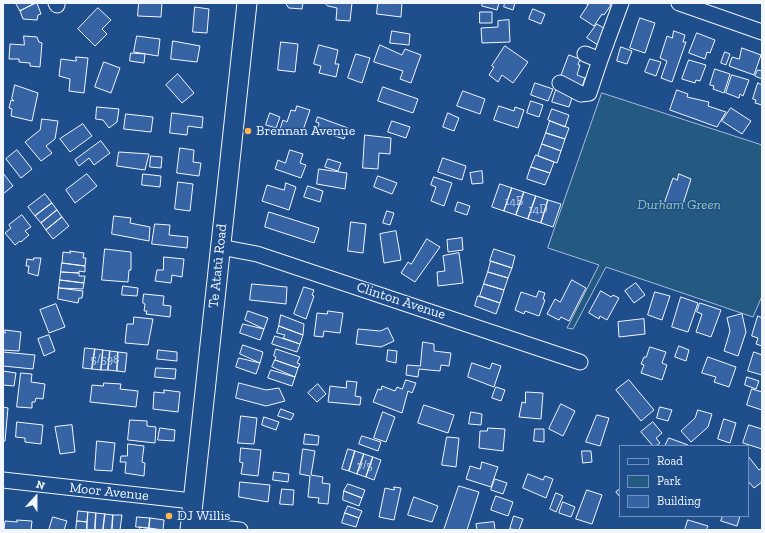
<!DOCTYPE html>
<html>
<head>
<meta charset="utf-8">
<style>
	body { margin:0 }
	#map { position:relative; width:765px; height:533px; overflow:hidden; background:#1f4e8c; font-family:"Zilla Slab",serif }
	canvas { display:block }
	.frame { position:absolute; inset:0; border:4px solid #f2f6ff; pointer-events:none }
	.legend { position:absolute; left:619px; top:445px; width:130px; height:72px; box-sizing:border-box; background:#1f4e8c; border:1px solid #7391ba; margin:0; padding:5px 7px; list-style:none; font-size:12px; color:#f2f6ff }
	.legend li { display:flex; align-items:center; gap:8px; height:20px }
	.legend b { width:20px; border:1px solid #7391ba }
	.north { position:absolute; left:16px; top:477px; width:40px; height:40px; -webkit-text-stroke:3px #1f4e8c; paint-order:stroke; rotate:21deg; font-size:11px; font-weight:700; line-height:16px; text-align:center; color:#f2f6ff }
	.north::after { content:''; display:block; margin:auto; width:14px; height:18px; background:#f2f6ff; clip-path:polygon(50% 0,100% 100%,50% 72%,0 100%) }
</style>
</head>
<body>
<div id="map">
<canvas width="765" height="533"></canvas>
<div class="frame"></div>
<ul class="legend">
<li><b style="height:5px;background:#1f4e8c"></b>Road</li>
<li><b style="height:11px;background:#245a82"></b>Park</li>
<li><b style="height:11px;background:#3563a3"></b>Building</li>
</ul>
<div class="north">N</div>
</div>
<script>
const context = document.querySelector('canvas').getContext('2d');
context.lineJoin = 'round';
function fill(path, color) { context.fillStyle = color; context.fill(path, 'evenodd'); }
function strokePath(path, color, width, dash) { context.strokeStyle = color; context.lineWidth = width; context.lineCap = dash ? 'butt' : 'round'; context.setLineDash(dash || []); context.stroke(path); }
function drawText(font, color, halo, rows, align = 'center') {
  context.font = font + ' "Zilla Slab",serif'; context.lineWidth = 3; context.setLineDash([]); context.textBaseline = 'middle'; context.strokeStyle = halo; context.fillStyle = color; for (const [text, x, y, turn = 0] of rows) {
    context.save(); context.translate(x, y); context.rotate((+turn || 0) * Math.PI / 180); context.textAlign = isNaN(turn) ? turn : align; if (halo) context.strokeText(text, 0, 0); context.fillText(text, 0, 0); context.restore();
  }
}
const green = new Path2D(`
	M 602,93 L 762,145 L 762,296 L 753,317 L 606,267 L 573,329 L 567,328 L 599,265 L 548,248 Z`);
fill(green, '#245a82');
strokePath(green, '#a8bbd7', 1);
const building = new Path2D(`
	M 35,3 L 20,11 L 16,4 L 18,3 Z
	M 37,3 L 41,14 L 38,15 L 37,20 L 23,19 L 20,11 Z
	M 139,3 L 162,3 L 161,17 L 138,16 Z
	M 286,3 L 303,3 L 302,9 L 289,8 Z
	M 325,3 L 352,3 L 350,21 L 336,20 L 337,8 L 328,6 Z
	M 378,3 L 402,3 L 401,17 L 377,14 Z
	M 483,3 L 499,3 L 497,10 L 482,6 Z
	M 505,3 L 515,3 L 513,10 L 504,7 Z
	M 585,3 L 608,3 L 611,5 L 604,15 L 602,14 L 594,26 L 580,17 L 588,5 Z
	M 195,7 L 209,9 L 207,33 L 193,32 Z
	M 98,8 L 111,20 L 102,29 L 107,34 L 95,46 L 78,29 Z
	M 533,9 L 545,14 L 541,24 L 529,19 Z
	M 480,12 L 492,12 L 492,23 L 480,23 Z
	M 640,18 L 655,23 L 645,53 L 630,48 Z
	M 509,20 L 510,42 L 482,43 L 481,28 L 498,27 L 498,21 Z
	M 597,24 L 607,30 L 598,45 L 587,38 Z
	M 392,31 L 410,34 L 409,45 L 390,43 Z
	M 674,31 L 685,35 L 683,42 L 686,42 L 672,82 L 661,78 L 667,61 L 660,58 L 667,36 L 672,38 Z
	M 697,33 L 715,40 L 710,53 L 707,52 L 705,59 L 689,53 Z
	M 24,36 L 37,37 L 39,42 L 42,43 L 40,67 L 30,66 L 30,63 L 19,62 L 19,59 L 9,59 L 10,44 L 24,45 Z
	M 137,36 L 160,39 L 158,56 L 134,52 Z
	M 173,41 L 200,46 L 197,62 L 171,59 Z
	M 281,42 L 298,44 L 295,72 L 278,70 Z
	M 319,45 L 338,50 L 335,64 L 339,64 L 336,77 L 319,73 L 321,66 L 314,64 Z
	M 380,45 L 402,55 L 405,49 L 421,55 L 411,83 L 400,79 L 403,71 L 374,62 Z
	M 505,46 L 528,62 L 513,83 L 502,75 L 498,82 L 489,75 L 494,67 L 492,66 Z
	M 621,47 L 632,51 L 627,64 L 617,61 Z
	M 742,48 L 761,55 L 754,75 L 729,66 L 732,57 L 739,59 Z
	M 725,52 L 730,54 L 726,65 L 721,63 Z
	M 131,53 L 145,54 L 144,63 L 130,61 Z
	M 356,54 L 370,58 L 362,83 L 348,78 Z
	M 569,55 L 580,59 L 578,65 L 580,65 L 577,75 L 585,78 L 582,87 L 560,79 Z
	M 76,57 L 88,58 L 84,93 L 69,91 L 70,79 L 59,76 L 61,59 L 76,61 Z
	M 650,59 L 661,62 L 656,76 L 645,72 Z
	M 689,60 L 706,65 L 700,81 L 696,80 L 695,83 L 682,79 Z
	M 104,62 L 120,68 L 111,93 L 95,87 Z
	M 715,69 L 730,74 L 724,93 L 713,89 L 714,86 L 710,85 Z
	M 758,70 L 762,71 L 762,79 L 755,76 Z
	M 178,74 L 194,93 L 182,103 L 166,85 Z
	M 732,75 L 749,80 L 743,96 L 740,94 L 739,98 L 726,93 Z
	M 535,83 L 553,89 L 548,101 L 531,95 Z
	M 758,83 L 762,85 L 762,105 L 755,103 L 756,100 L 753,99 Z
	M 15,85 L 38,93 L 32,121 L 11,116 L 12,109 L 9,108 L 11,100 L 14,101 L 12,99 Z
	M 383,87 L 418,99 L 413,113 L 378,101 Z
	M 557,87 L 574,92 L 569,107 L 552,102 Z
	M 677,90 L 688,94 L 687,97 L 709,102 L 708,106 L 726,112 L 717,127 L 670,110 Z
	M 463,91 L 485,99 L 480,114 L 457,106 Z
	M 531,101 L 543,105 L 539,117 L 527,113 Z
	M 297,106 L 310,110 L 301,136 L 280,129 L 283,120 L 287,122 L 291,110 L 295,111 Z
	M 499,106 L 514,111 L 515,107 L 524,110 L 518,128 L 494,120 Z
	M 97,107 L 119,109 L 117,122 L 109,128 L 103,120 L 96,119 Z
	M 731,108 L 751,121 L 742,134 L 722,121 Z
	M 552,109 L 569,115 L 565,127 L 548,120 Z
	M 172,113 L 203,117 L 202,128 L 188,126 L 187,135 L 170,133 Z
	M 270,113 L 280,117 L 276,128 L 266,125 Z
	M 448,113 L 459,118 L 454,131 L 443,127 Z
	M 126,114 L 153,117 L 151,132 L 124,129 Z
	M 318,117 L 348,128 L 344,139 L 317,130 L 319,123 L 316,122 Z
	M 42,119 L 58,121 L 55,139 L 46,146 L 52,153 L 41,161 L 25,142 L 40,130 Z
	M 392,121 L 410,127 L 406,138 L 388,132 Z
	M 550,121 L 569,128 L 565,139 L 546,133 Z
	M 83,124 L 92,136 L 70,152 L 60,139 Z
	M 546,133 L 565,139 L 561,151 L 542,144 Z
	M 365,135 L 391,138 L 390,154 L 379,153 L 378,169 L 363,168 Z
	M 101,141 L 110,153 L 94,165 L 89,158 L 79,166 L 75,160 Z
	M 542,144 L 561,151 L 557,163 L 538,156 Z
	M 180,148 L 194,150 L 193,162 L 201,163 L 199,176 L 177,173 Z
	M 17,150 L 32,169 L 21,178 L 6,159 Z
	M 290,150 L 303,154 L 300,163 L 306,165 L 301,178 L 275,169 L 278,160 L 285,163 Z
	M 119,152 L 149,154 L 145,170 L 117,166 Z
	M 536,155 L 554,162 L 550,173 L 531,167 Z
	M 151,156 L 162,157 L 161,168 L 150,167 Z
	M 443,158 L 466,166 L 462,180 L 438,172 Z
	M 328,159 L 341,163 L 338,171 L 325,167 Z
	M 531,167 L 550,173 L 545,185 L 527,179 Z
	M 319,169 L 347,173 L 345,189 L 317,184 Z
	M 482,171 L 483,183 L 472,184 L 470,173 Z
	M 3,173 L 13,186 L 3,194 Z
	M 87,174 L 97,186 L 75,203 L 66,190 Z
	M 143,174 L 161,176 L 160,187 L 142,185 Z
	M 679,174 L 691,179 L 682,207 L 673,204 L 672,207 L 664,204 L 673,178 L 677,180 Z
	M 378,176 L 397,183 L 392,194 L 374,187 Z
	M 434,177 L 452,183 L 444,206 L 431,201 L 436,187 L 431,185 Z
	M 178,182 L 193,184 L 190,211 L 175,209 Z
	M 286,183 L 296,187 L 289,210 L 262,201 L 267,185 L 284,190 Z
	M 500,184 L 512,188 L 504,211 L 492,207 Z
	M 308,186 L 323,191 L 320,202 L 304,197 Z
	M 512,188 L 524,192 L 516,215 L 504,211 Z
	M 524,192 L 536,196 L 528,219 L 516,215 Z
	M 45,194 L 52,203 L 35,216 L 28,207 Z
	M 536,196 L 548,200 L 541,223 L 528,219 Z
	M 548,200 L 561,204 L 553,227 L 541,223 Z
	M 458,202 L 470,206 L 467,215 L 455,211 Z
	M 52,203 L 57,210 L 41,223 L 35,216 Z
	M 57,210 L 62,217 L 46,230 L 41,223 Z
	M 387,211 L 394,213 L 390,225 L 383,223 Z
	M 269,212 L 319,228 L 314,243 L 265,227 Z
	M 22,215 L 31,227 L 25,231 L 29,235 L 21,242 L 20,241 L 15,245 L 5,233 L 11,228 L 9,225 Z
	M 114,216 L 131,218 L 130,223 L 150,227 L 149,241 L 112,234 Z
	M 62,217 L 69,226 L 53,239 L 46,230 Z
	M 351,222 L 366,224 L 363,253 L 348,251 Z
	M 155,224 L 170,225 L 169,235 L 188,237 L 187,248 L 152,244 Z
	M 396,231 L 401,260 L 384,263 L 380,234 Z
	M 462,238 L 463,250 L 448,252 L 447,240 Z
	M 427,239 L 440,247 L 415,282 L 401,273 L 408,262 L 411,264 Z
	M 105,249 L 131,252 L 131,270 L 129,270 L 128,282 L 102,280 Z
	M 494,249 L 515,256 L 512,268 L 490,261 Z
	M 70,251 L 84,253 L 83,258 L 86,258 L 85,266 L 62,263 L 63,252 L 70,253 Z
	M 459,253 L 463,283 L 438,286 L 437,272 L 445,271 L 443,256 Z
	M 164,257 L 184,259 L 182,277 L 172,275 L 171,283 L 155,281 L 157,270 L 163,270 Z
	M 34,258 L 41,258 L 38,276 L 28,273 L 29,266 L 26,266 L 27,259 L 33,260 Z
	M 491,261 L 512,268 L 508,278 L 488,272 Z
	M 62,263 L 85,266 L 85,272 L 79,271 L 79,273 L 61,272 Z
	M 61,272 L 79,273 L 79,276 L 85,276 L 84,283 L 60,280 Z
	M 488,272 L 508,278 L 504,290 L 484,284 Z
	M 60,280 L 84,283 L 83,289 L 59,288 Z
	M 572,280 L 586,288 L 569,321 L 561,317 L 559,320 L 547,314 L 555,299 L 560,302 Z
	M 636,283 L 645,295 L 634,303 L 625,291 Z
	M 252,284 L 287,287 L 286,304 L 250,300 Z
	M 484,284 L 504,290 L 500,303 L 480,296 Z
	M 123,286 L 138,288 L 137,296 L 122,295 Z
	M 304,287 L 314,290 L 312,295 L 314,296 L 306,319 L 294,314 Z
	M 59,288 L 83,291 L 82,298 L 79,298 L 78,303 L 58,299 Z
	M 539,291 L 545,293 L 543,299 L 545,300 L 539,316 L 525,311 L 524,314 L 515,310 L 521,292 L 536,297 Z
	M 601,291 L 611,297 L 613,295 L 619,298 L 607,320 L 600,316 L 599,319 L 589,313 Z
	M 655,292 L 670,296 L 662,320 L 648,315 Z
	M 144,294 L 164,296 L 163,305 L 171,306 L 170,317 L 146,314 L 147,311 L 144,311 L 145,304 L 143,303 Z
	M 478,296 L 500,303 L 496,314 L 475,306 Z
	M 681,297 L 698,303 L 688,332 L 672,327 Z
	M 700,303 L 721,310 L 711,337 L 696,332 L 702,314 L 697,312 Z
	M 56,304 L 65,327 L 49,333 L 40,310 Z
	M 248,311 L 268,318 L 264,329 L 245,320 Z
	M 328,311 L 343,313 L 340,333 L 324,331 L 323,337 L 314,336 L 317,313 L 327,314 Z
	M 742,314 L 746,332 L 738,356 L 724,351 L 730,331 L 727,318 Z
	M 281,315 L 304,324 L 303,335 L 279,326 Z
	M 758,316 L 762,318 L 762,346 L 756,344 L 758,338 L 752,336 Z
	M 134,317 L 153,319 L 148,345 L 125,343 L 127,324 L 133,324 Z
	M 644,319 L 645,334 L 619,337 L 618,322 Z
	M 243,324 L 264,329 L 260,340 L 240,333 Z
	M 279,326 L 303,335 L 300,344 L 283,338 L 285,335 L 277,333 Z
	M 388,328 L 394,341 L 381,347 L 356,344 L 358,329 L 380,331 Z
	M 5,330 L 21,332 L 19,351 L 3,350 L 3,333 L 5,333 Z
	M 49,335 L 55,351 L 44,356 L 38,339 Z
	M 275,336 L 300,344 L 297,352 L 272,344 Z
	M 423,342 L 434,344 L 434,351 L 451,353 L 449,366 L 441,365 L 440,371 L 419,369 L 418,377 L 406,375 L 407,365 L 420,366 Z
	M 243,345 L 263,352 L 260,363 L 240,354 Z
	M 679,346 L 689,350 L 686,361 L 675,357 Z
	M 650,347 L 666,352 L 662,363 L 667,365 L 662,380 L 641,373 L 644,365 L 641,364 L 644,357 L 646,357 Z
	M 85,348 L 95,349 L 92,369 L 83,368 Z
	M 95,349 L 103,350 L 101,370 L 92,369 Z
	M 276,349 L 300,357 L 297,363 L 300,364 L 298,368 L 275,360 L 276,357 L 274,356 Z
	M 103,350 L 110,351 L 108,370 L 101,370 Z
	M 158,350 L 177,352 L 177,361 L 157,359 Z
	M 388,350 L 397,351 L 396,363 L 387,361 Z
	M 110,351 L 118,352 L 117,371 L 108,370 Z
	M 3,352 L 35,355 L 33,369 L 3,366 Z
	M 118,352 L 127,353 L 125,372 L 117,371 Z
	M 754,352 L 762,355 L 762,375 L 748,371 Z
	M 708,357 L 736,367 L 729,387 L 714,382 L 716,377 L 702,373 Z
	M 239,358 L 260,363 L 256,374 L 236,367 Z
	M 275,360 L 298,368 L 295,377 L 272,367 Z
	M 472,363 L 490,369 L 492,363 L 501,366 L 494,387 L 468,377 Z
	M 156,368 L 176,369 L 175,379 L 155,377 Z
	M 271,370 L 295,377 L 292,386 L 268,378 Z
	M 3,371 L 16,373 L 14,386 L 3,385 Z
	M 21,373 L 32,374 L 31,382 L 45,384 L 43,399 L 36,398 L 35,402 L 32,402 L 32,408 L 17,407 Z
	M 747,377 L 759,381 L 756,389 L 745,385 Z
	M 406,380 L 416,383 L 412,393 L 408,391 L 402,413 L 373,402 L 378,389 L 381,390 L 382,386 L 395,391 L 397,387 L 402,389 Z
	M 629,380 L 654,410 L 641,421 L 616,390 Z
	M 347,381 L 357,382 L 355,396 L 361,397 L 360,405 L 328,402 L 330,386 L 346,388 Z
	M 104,383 L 121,384 L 120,389 L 138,391 L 136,407 L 90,402 L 92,385 L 103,386 Z
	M 239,383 L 266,390 L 279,388 L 285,401 L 266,406 L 236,398 Z
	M 318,384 L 326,394 L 317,402 L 308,393 Z
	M 496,387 L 505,390 L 501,401 L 492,398 Z
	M 752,389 L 762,392 L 762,410 L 747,405 Z
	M 164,390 L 180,392 L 178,412 L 153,409 L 154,392 L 164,393 Z
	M 526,392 L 543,393 L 541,419 L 519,417 L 522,402 L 525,403 Z
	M 561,404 L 575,411 L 563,436 L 549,429 Z
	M 424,405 L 454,415 L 448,433 L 418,423 Z
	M 3,407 L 8,408 L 5,441 L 3,441 Z
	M 660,407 L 672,410 L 668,421 L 657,418 Z
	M 281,409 L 294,414 L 291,420 L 278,416 Z
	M 698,410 L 712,414 L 708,427 L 691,442 L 681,431 L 695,418 Z
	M 383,412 L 395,417 L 386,442 L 374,438 Z
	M 471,412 L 482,414 L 481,425 L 469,424 Z
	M 597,415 L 609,418 L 600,446 L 586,442 Z
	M 241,416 L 257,418 L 254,444 L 238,443 Z
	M 264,417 L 279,422 L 276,430 L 262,425 Z
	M 724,419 L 736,423 L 730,443 L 718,439 Z
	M 130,420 L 147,421 L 147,426 L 156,427 L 155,443 L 128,440 Z
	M 17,422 L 43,425 L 41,444 L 25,442 L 25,438 L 16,437 Z
	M 653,422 L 662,433 L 656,438 L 660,443 L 656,446 L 653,446 L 641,432 Z
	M 72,425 L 75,452 L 60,454 L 55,427 Z
	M 749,425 L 762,429 L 762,449 L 743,443 Z
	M 160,428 L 175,430 L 174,441 L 158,440 Z
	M 488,428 L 505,429 L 503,451 L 479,448 L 480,431 L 487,431 Z
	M 535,429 L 544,429 L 544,442 L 534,441 Z
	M 305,434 L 319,436 L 318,445 L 304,444 Z
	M 362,436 L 381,442 L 378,451 L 359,444 Z
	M 447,437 L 459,438 L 456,467 L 442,465 Z
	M 669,438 L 688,445 L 688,446 L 665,446 Z
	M 97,441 L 115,443 L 112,471 L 95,470 Z
	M 128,444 L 144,446 L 142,462 L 145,463 L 144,476 L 125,473 L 126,462 L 120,462 L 121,456 L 127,456 Z
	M 241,448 L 261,450 L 258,476 L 241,474 L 243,463 L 240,462 Z
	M 303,449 L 315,451 L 311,475 L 323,477 L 322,483 L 330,484 L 328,504 L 318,503 L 319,498 L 308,497 L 310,476 L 300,474 Z
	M 348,449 L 355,451 L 349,471 L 342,469 Z
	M 355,451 L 364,454 L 357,474 L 349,471 Z
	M 582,451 L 591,451 L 592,462 L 583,463 Z
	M 364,454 L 373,457 L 366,477 L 357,474 Z
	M 748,456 L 759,470 L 762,468 L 762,482 L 754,488 L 748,481 Z
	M 373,457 L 381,460 L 374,480 L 366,477 Z
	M 482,462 L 498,467 L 491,487 L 466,479 L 470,466 L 480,469 Z
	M 274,472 L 289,474 L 288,482 L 273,480 Z
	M 528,474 L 543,480 L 545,476 L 553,479 L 546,498 L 523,488 Z
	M 495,479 L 507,483 L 503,494 L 491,490 Z
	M 240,482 L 270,485 L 268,502 L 239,497 Z
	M 348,484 L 365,490 L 362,498 L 344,491 Z
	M 459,486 L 479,492 L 467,530 L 444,530 Z
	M 394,487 L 401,488 L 394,520 L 379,517 L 385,488 L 394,490 Z
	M 282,489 L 294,490 L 293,505 L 280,504 Z
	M 620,489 L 620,497 L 616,492 Z
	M 587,490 L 602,495 L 592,524 L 576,519 Z
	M 344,491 L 362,498 L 359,506 L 343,500 Z
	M 556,493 L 563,496 L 556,512 L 550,509 Z
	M 496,496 L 513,502 L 508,516 L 491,510 Z
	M 414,497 L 438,506 L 432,522 L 408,515 Z
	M 563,502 L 575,507 L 571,517 L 559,513 Z
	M 348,506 L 362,511 L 359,518 L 345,513 Z
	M 78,511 L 88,512 L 87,522 L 77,521 Z
	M 88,512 L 96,513 L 95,530 L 87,530 Z
	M 96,513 L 105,514 L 103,530 L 95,530 Z
	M 345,513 L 359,518 L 356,527 L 342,523 Z
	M 105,514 L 113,515 L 112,530 L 103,530 Z
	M 113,515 L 122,515 L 120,530 L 112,530 Z
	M 514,516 L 523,519 L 519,530 L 510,529 Z
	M 723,516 L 740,516 L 737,526 L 721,521 Z
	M 53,517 L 67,521 L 64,530 L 49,530 Z
	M 137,517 L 150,518 L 149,528 L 136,527 Z
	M 150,518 L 164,520 L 163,530 L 149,528 Z
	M 17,520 L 32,521 L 31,530 L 4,530 L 5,521 L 17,522 Z
	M 688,520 L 708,526 L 706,530 L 685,530 Z
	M 77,521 L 87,522 L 87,530 L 76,530 Z
	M 494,522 L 495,530 L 477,530 L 476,524 Z
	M 140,527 L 152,529 L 161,530 L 140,530 Z`);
fill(building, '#3563a3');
strokePath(building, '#f2f6ff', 1);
const minor = new Path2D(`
	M 56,3 L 57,5
	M 679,3 L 762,32
	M 585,54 L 600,60 L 621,3
	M 560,83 L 581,94 L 589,93 L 600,60
	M 220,247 L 257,254 L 580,362
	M 3,480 L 192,501
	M 190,525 L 240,530`);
const major = new Path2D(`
	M 190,530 L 247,3`);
strokePath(minor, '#f2f6ff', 17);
strokePath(major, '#f2f6ff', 21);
strokePath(minor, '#1f4e8c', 15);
strokePath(major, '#1f4e8c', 19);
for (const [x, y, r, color] of [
	[248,131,4,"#ffb74d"],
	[169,516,4,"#ffb74d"]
]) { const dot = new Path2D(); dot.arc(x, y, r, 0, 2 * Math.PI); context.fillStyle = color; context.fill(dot); strokePath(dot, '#1f4e8c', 1.5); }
drawText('12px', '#c3d1e8', null, [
	["14B",514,202],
	["14D",538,210],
	["5/598",105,360],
	["7/5",365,466]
]);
drawText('14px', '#f2f6ff', '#1f4e8c', [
	["Brennan Avenue",256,131],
	["DJ Willis",177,516]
], 'left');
drawText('italic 14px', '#97c8a6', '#1f4e8c', [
	["Durham Green",679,205]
]);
drawText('14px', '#f2f6ff', '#1f4e8c', [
	["Te Atatū Road",218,266,-84],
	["Clinton Avenue",401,301,18],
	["Moor Avenue",109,492,6]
]);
</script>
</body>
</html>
